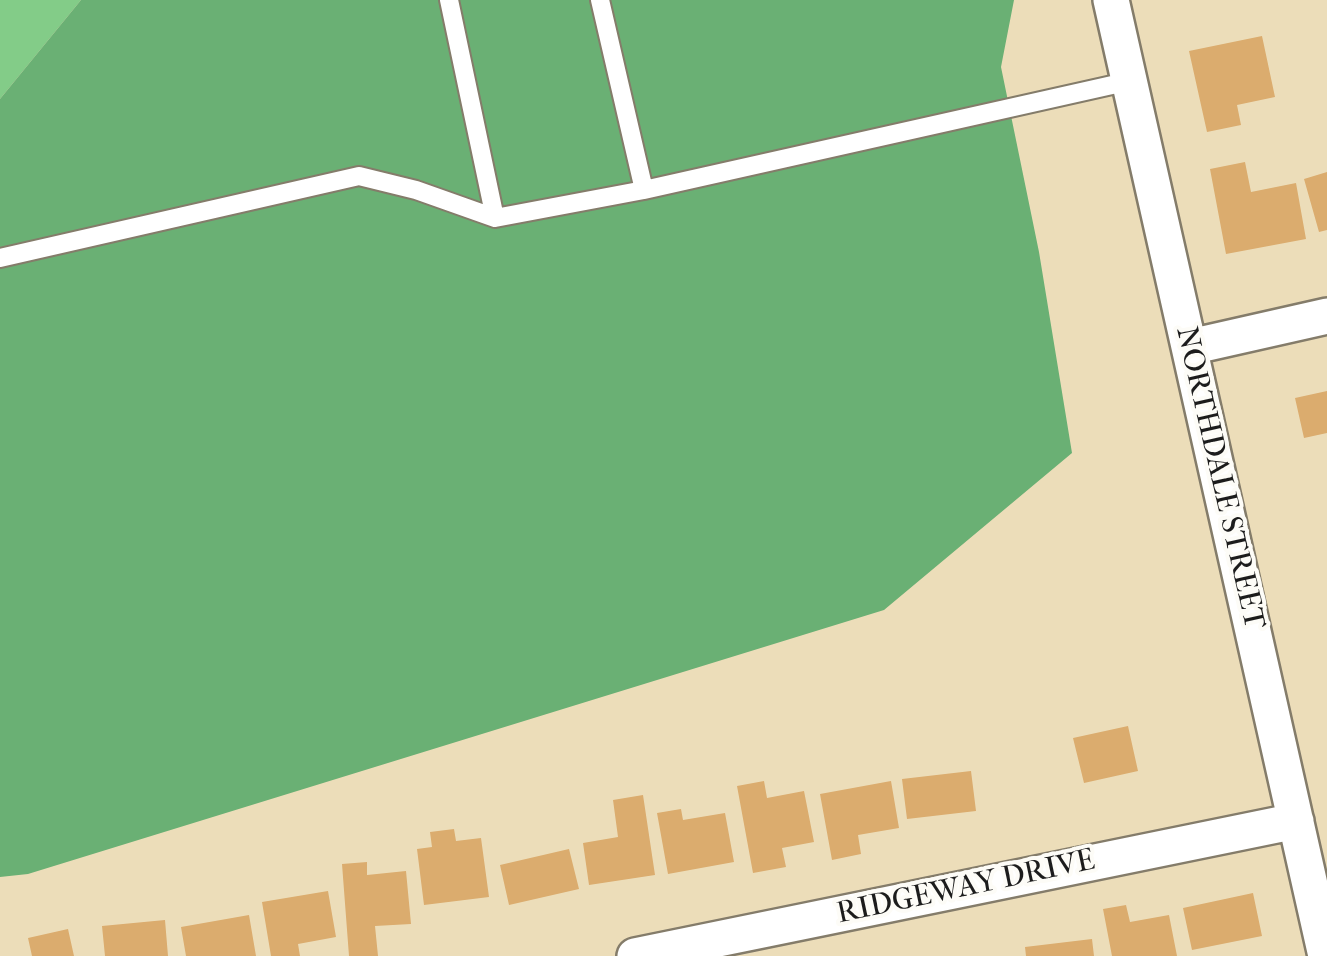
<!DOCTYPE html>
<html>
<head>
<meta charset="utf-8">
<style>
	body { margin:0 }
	canvas { display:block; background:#ecddb9 }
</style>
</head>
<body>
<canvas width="1327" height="956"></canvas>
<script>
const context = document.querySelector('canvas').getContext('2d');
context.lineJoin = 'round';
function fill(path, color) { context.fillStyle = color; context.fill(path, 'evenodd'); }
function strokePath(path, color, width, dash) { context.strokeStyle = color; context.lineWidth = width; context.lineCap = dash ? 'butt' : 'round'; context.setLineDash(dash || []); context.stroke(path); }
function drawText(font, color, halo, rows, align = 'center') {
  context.font = font + ' "IM FELL French Canon",serif'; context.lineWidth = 8; context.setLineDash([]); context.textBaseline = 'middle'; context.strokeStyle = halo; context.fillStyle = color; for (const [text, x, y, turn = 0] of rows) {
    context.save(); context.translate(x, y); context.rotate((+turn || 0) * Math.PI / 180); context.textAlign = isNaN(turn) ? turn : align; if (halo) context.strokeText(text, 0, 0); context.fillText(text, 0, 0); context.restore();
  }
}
fill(new Path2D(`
	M 0,0 L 81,0 L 0,99 Z`), '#83cc88');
fill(new Path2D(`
	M 81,0 L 1014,0 L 1001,67 L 1039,252 L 1072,453 L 884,610 L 28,874 L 0,877 L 0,99 Z`), '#6ab074');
fill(new Path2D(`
	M 1262,36 L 1275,97 L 1237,105 L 1241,125 L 1207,132 L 1189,51 Z
	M 1245,162 L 1251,192 L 1296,183 L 1306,239 L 1226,254 L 1210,169 Z
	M 1327,172 L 1327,230 L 1319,232 L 1304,179 Z
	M 1327,391 L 1327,433 L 1304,438 L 1295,398 Z
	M 1128,726 L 1138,771 L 1084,783 L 1073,738 Z
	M 971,771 L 976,811 L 907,819 L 902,779 Z
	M 764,781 L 767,798 L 804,791 L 814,842 L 782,848 L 786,867 L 753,873 L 737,786 Z
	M 891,781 L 899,828 L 858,835 L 861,854 L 832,860 L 820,794 Z
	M 643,795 L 655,875 L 589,885 L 583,843 L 618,837 L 613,800 Z
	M 681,809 L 683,820 L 725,813 L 734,862 L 668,874 L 657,813 Z
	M 454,829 L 456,841 L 481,838 L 489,897 L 424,905 L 417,849 L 432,847 L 430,832 Z
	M 569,849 L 579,889 L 509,905 L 500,865 Z
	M 367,862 L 367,875 L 406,871 L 411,924 L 375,926 L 378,956 L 349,956 L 342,864 Z
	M 328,891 L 336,937 L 298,944 L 300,956 L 271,956 L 262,902 Z
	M 1253,893 L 1262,936 L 1192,950 L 1183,908 Z
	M 1126,905 L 1130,922 L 1169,915 L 1177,956 L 1112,956 L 1103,909 Z
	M 249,915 L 256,956 L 186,956 L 181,927 Z
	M 165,920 L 168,956 L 105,956 L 102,926 Z
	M 68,929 L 74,956 L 32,956 L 28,938 Z
	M 1092,939 L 1094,956 L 1026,956 L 1025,947 Z`), '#dbac6e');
const service = new Path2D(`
	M 449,0 L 495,218
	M 600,0 L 644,190 L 1130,81
	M 0,258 L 359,176 L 416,190 L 495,218 L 644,190`);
const minor = new Path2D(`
	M 1111,0 L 1326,956
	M 1190,347 L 1327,316
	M 635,956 L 1296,821`);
strokePath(service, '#847c6a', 22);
strokePath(minor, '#847c6a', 40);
strokePath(service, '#fff', 18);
strokePath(minor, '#fff', 35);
drawText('30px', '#1c1c1c', '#fdfcf7', [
	["NORTHDALE STREET",1219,478,77],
	["RIDGEWAY DRIVE",966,888,-12]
]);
</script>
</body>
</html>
